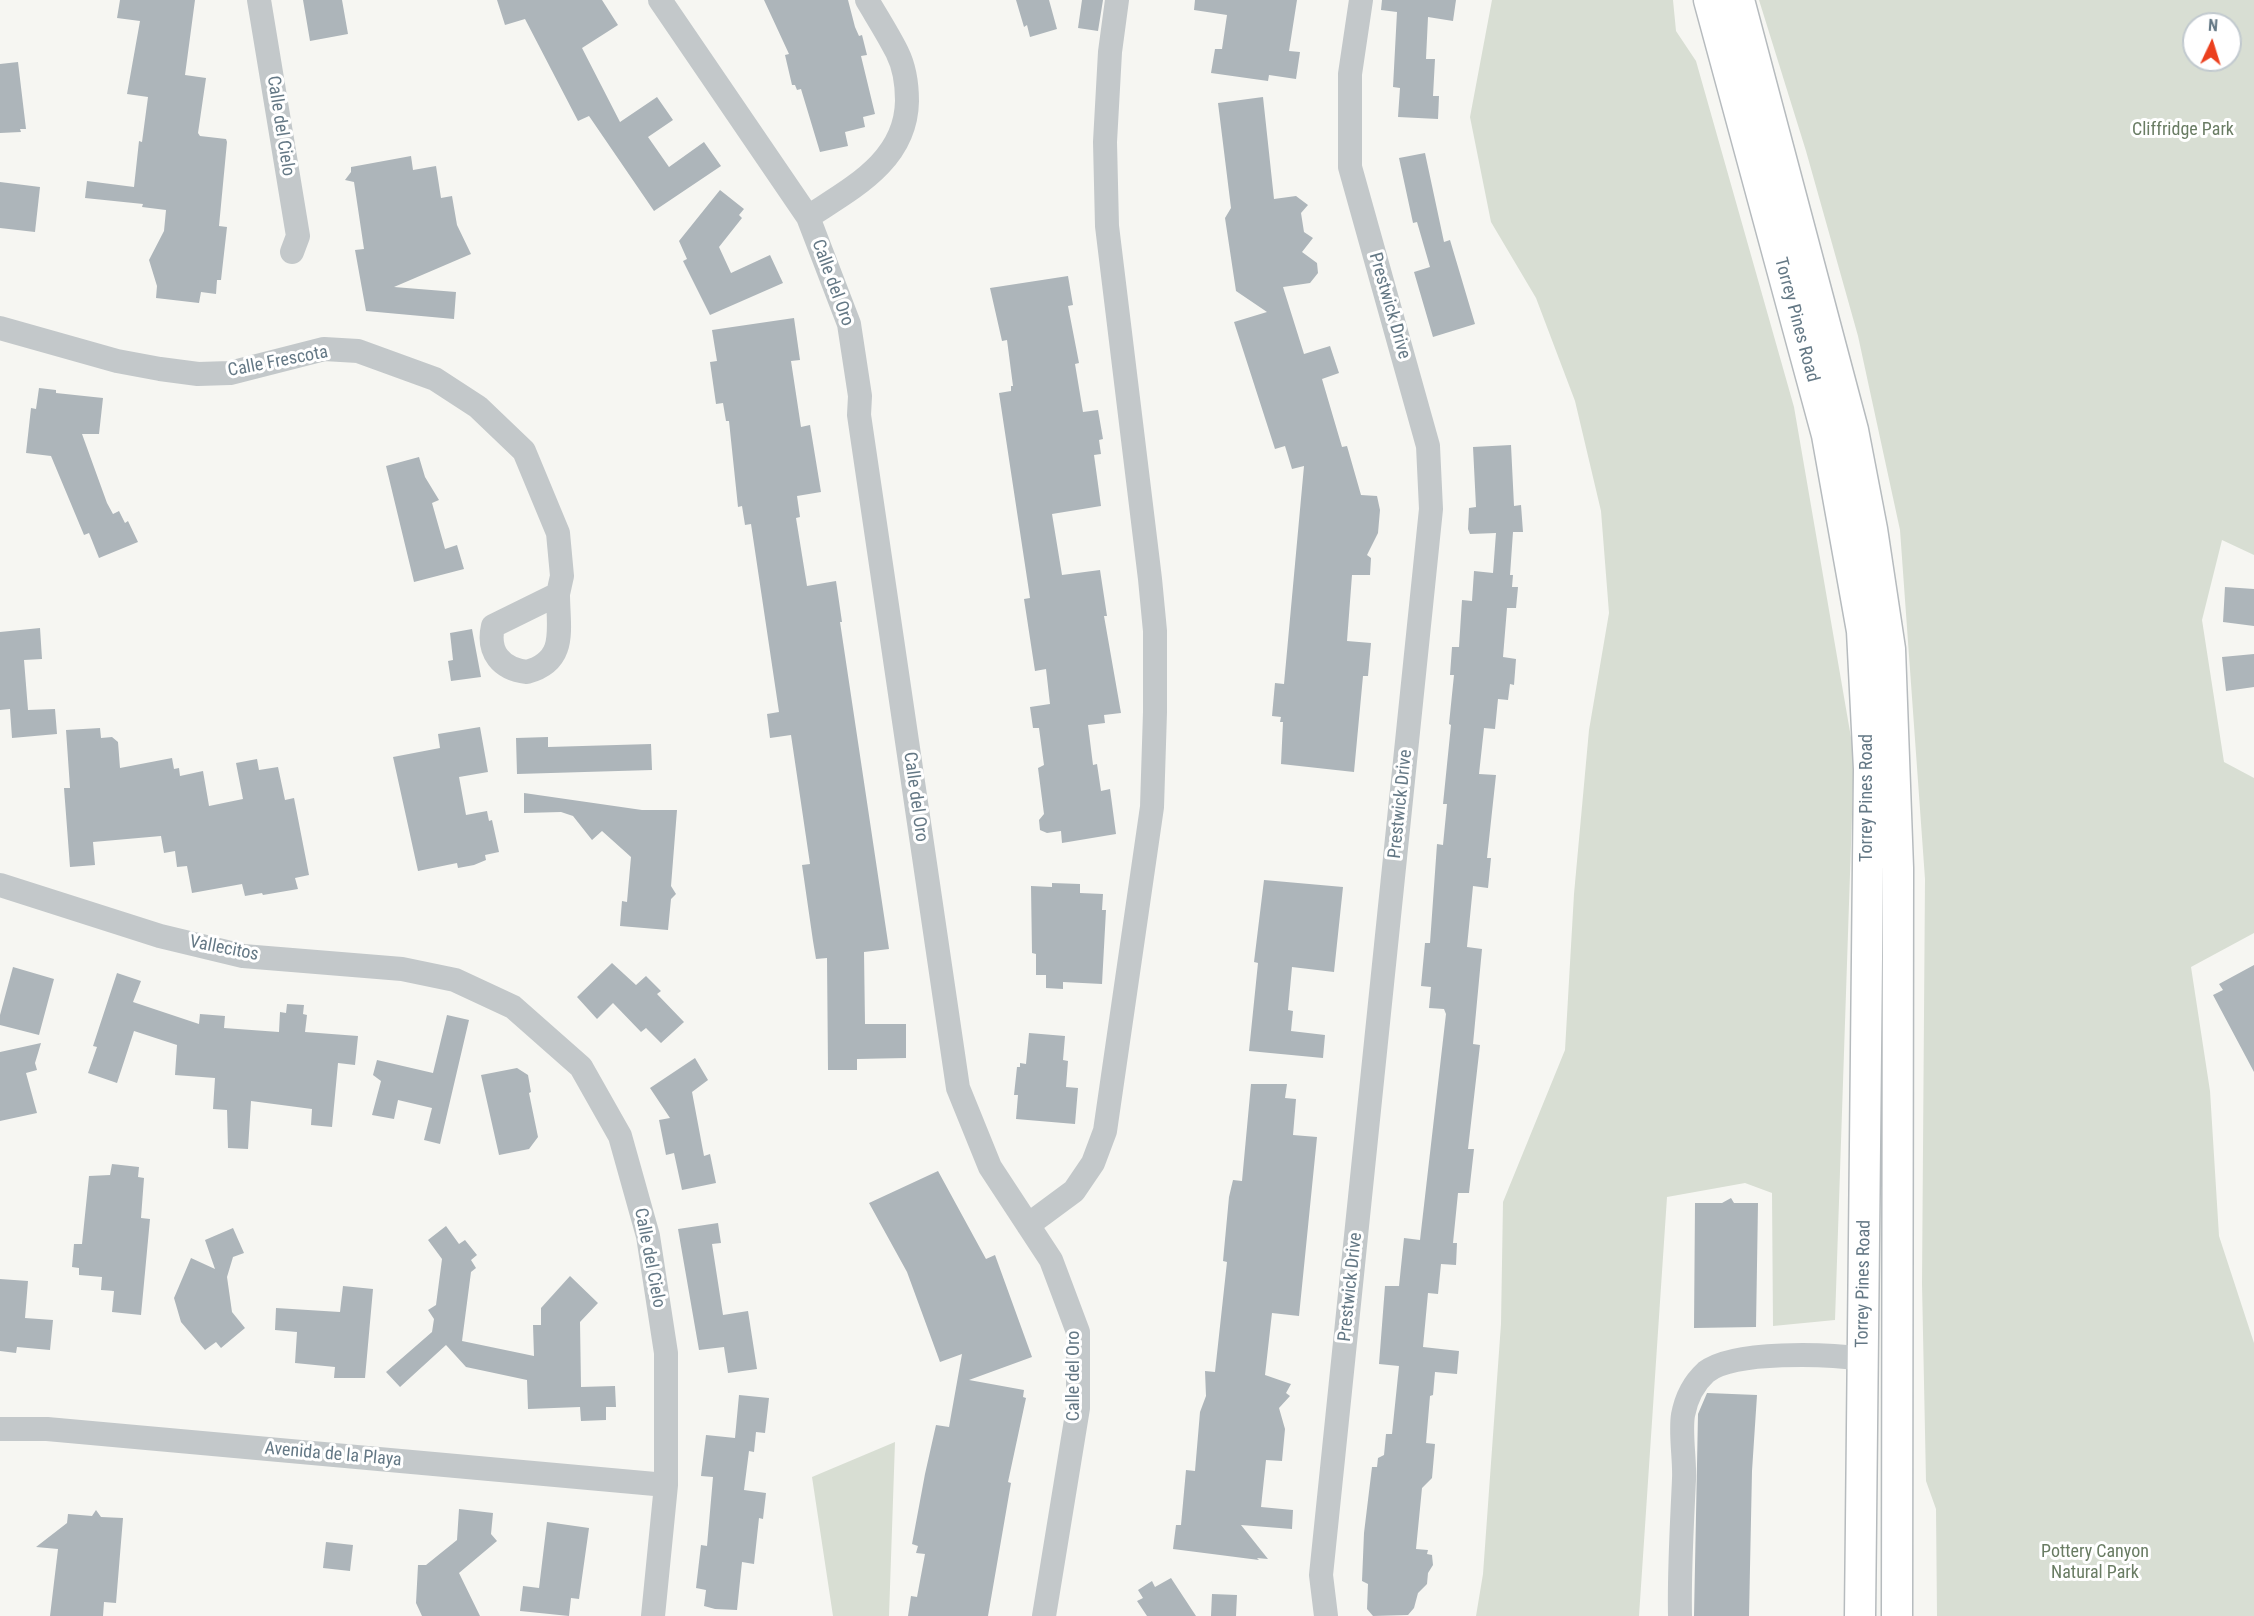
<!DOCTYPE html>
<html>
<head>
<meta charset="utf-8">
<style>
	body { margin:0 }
	#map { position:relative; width:2254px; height:1616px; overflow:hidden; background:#f6f6f2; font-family:"Roboto Condensed",sans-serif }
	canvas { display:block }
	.north { position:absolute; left:2182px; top:12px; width:60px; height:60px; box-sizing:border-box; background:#fff; border:2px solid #c1c9ce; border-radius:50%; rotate:4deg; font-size:16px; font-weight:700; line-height:24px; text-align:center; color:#647885 }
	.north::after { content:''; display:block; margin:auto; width:21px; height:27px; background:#eb401e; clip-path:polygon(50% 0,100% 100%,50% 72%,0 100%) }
</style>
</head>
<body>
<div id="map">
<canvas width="2254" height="1616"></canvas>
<div class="north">N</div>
</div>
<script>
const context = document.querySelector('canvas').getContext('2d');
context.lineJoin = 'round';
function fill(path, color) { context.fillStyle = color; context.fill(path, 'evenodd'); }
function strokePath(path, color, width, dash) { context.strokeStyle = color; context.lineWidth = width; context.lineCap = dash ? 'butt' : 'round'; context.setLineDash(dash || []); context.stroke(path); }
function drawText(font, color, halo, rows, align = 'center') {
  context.font = font + ' "Roboto Condensed",sans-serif'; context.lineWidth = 6; context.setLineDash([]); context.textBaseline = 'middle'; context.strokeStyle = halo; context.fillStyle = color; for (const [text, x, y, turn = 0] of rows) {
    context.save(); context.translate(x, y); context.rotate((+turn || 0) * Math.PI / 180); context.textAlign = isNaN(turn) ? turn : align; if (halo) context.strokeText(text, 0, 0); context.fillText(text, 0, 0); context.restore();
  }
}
fill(new Path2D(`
	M 1492,0 L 1673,0 L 1676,31 L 1696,61 L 1794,407 L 1854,755 L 1835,1320 L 1773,1326 L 1772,1193 L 1745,1183 L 1667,1197 L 1639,1616 L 1476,1616 L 1483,1574 L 1501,1324 L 1503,1202 L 1565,1050 L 1574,894 L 1589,730 L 1609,613 L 1601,511 L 1575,401 L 1536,298 L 1491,222 L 1470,117 Z
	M 1759,0 L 2254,0 L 2254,555 L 2222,540 L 2202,620 L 2224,762 L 2254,778 L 2254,933 L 2191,967 L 2210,1091 L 2219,1236 L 2254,1343 L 2254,1616 L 1937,1616 L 1936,1509 L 1926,1481 L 1922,1284 L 1925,879 L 1900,530 L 1858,336 L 1806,151 ZM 2194,24 L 2230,24 L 2230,60 L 2194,60 Z
	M 895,1442 L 889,1616 L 833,1616 L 812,1477 Z`), '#d8ded3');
fill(new Path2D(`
	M 120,0 L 195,0 L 185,75 L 206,78 L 198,133 L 200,136 L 226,139 L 227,142 L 219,226 L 227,227 L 221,280 L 217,280 L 216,294 L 201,292 L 199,303 L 156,298 L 157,286 L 149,260 L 164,231 L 166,210 L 142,207 L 143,204 L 85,198 L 87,181 L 134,187 L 139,141 L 142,142 L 148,97 L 127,94 L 140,21 L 117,18 Z
	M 303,0 L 342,0 L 348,34 L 310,41 Z
	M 497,0 L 602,0 L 618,25 L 582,48 L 620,122 L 657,97 L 673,120 L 648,137 L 669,167 L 704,142 L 721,166 L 654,211 L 589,116 L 578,121 L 525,19 L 505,25 Z
	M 764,0 L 848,0 L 855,27 L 859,36 L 862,35 L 867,55 L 861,56 L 875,114 L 863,117 L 865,127 L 845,132 L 848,146 L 820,152 L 801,89 L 797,90 L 795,85 L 792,85 L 785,55 L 789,54 Z
	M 1016,0 L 1049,0 L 1057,29 L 1030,37 L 1027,25 L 1024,27 Z
	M 1082,0 L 1103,0 L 1098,31 L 1078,28 Z
	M 1195,0 L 1297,0 L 1289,51 L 1300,52 L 1296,79 L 1269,75 L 1268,81 L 1211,73 L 1215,49 L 1222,49 L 1227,15 L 1194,10 Z
	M 1382,0 L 1456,0 L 1453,21 L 1428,17 L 1426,59 L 1435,59 L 1433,96 L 1439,96 L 1438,119 L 1398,117 L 1400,88 L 1393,87 L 1397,12 L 1381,10 Z
	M 18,62 L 26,129 L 20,129 L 21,132 L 0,133 L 0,64 Z
	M 1263,97 L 1274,199 L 1296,196 L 1308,205 L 1301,213 L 1304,232 L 1313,238 L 1302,252 L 1317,263 L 1318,273 L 1310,283 L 1283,287 L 1304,354 L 1330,346 L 1339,373 L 1322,379 L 1342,447 L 1347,446 L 1361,495 L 1377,496 L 1380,510 L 1378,533 L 1367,555 L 1371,558 L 1370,575 L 1352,575 L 1347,641 L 1371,643 L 1368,676 L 1363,676 L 1354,772 L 1281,764 L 1283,722 L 1280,722 L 1281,717 L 1272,716 L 1275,683 L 1284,684 L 1304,466 L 1292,469 L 1285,446 L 1275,449 L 1234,322 L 1267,312 L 1236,291 L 1225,218 L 1231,208 L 1218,103 Z
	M 1425,153 L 1444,242 L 1450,240 L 1475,324 L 1433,337 L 1414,272 L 1430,267 L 1417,222 L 1413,223 L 1399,158 Z
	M 411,156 L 413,170 L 436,166 L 441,198 L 452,196 L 457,225 L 471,254 L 394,287 L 456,292 L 454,319 L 366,311 L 355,250 L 364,249 L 354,182 L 345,180 L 351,172 L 351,167 Z
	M 0,182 L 40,187 L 35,232 L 0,228 Z
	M 720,190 L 744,209 L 739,215 L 742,218 L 719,247 L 731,273 L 770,255 L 783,283 L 710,315 L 683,261 L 687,259 L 679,241 Z
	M 1068,276 L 1073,305 L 1068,306 L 1079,363 L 1075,364 L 1083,412 L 1098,410 L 1103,439 L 1099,440 L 1101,454 L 1094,455 L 1101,506 L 1052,514 L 1062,575 L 1100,570 L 1107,616 L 1104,616 L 1121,713 L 1104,715 L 1105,723 L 1088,725 L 1093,765 L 1097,764 L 1101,791 L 1110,789 L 1116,834 L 1062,843 L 1061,831 L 1047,833 L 1040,830 L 1039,820 L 1044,814 L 1038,768 L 1044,765 L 1039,728 L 1033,728 L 1030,707 L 1050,704 L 1046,669 L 1035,671 L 1024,599 L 1030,598 L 999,393 L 1011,391 L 1011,386 L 1013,386 L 1007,340 L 1002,341 L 990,288 Z
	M 794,318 L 800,360 L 791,361 L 801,427 L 810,425 L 821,492 L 797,496 L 800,517 L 796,518 L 807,586 L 836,581 L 842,622 L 840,622 L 889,949 L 864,952 L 865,1024 L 906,1024 L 906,1058 L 857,1059 L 857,1070 L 828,1070 L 827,958 L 816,959 L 813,941 L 802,865 L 810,864 L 791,735 L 770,738 L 767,714 L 779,712 L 751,524 L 745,525 L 742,506 L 738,507 L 729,421 L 726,421 L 723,403 L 716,404 L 710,362 L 717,361 L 712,330 Z
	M 39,388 L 56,390 L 56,393 L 103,398 L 99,434 L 82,434 L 107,503 L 113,514 L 119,511 L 125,523 L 128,521 L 138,542 L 99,558 L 89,533 L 84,535 L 51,456 L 26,453 L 31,408 L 36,409 Z
	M 1511,445 L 1514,506 L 1521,505 L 1523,532 L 1513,532 L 1510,575 L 1513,575 L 1512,587 L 1518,587 L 1516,608 L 1507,608 L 1503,657 L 1516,659 L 1514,685 L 1510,684 L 1508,700 L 1498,699 L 1495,729 L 1484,728 L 1479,774 L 1496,775 L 1487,858 L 1491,858 L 1488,888 L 1473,886 L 1467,947 L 1482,949 L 1473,1044 L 1480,1045 L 1468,1149 L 1474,1149 L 1469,1193 L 1458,1193 L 1453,1243 L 1457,1243 L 1456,1265 L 1441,1264 L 1438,1294 L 1428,1293 L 1423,1347 L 1459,1351 L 1457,1374 L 1435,1372 L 1433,1395 L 1430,1396 L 1426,1443 L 1435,1444 L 1432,1478 L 1422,1488 L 1416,1549 L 1428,1550 L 1427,1554 L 1432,1555 L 1433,1565 L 1428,1573 L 1427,1584 L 1418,1593 L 1414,1608 L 1408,1615 L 1373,1616 L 1367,1609 L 1368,1584 L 1362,1581 L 1364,1533 L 1372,1467 L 1377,1467 L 1378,1458 L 1384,1455 L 1386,1434 L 1392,1434 L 1399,1366 L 1379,1364 L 1385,1286 L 1399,1286 L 1404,1238 L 1420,1240 L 1446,1014 L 1444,1009 L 1429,1008 L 1431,987 L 1421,986 L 1425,943 L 1430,943 L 1437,844 L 1443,845 L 1447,804 L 1443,804 L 1451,725 L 1449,724 L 1454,675 L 1450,675 L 1452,647 L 1459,647 L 1462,600 L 1472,601 L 1474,571 L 1493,573 L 1496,533 L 1470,534 L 1468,529 L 1469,508 L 1476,507 L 1473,447 Z
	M 419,457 L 425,477 L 439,500 L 432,503 L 445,549 L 457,545 L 464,569 L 414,582 L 386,466 Z
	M 2225,587 L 2254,589 L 2254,626 L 2223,622 Z
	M 40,628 L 42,659 L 24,660 L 28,710 L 55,709 L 57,734 L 12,738 L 10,709 L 0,710 L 0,632 Z
	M 472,629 L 481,677 L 451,681 L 448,661 L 453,660 L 450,633 Z
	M 2254,654 L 2254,687 L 2226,691 L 2222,657 Z
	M 480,727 L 488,772 L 459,777 L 466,815 L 487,811 L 489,821 L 492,820 L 499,852 L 485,855 L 486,860 L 474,865 L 458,868 L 457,863 L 418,871 L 393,757 L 440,748 L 438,734 Z
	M 100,728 L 101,738 L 112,737 L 118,742 L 120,768 L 172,758 L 174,769 L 179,768 L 180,776 L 203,771 L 209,806 L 243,799 L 236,763 L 257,759 L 259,770 L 278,767 L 285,800 L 294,798 L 309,875 L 295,878 L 298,889 L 263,895 L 262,893 L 245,896 L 242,884 L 192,893 L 187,866 L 177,867 L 175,851 L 164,853 L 161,836 L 93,842 L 95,865 L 70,867 L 64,788 L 70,788 L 66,730 Z
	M 548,737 L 548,747 L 651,744 L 652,770 L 517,774 L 516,738 Z
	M 524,793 L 642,810 L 677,810 L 671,886 L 676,894 L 671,899 L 668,930 L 620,926 L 622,901 L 627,902 L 631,857 L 602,831 L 592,840 L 573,816 L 561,812 L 524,813 Z
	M 1264,880 L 1343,887 L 1334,972 L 1292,967 L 1288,1010 L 1293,1011 L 1291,1031 L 1325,1035 L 1323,1058 L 1249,1051 L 1258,963 L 1254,962 Z
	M 1052,883 L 1080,884 L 1080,893 L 1103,894 L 1102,910 L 1106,910 L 1102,984 L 1063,982 L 1063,989 L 1046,988 L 1046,975 L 1036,975 L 1036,954 L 1032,953 L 1031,886 L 1052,887 Z
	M 612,963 L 636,985 L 646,976 L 661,991 L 657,994 L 684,1022 L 661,1043 L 646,1028 L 641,1032 L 613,1003 L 597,1019 L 577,997 Z
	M 2254,965 L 2254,1072 L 2213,995 L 2223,990 L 2219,984 Z
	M 13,967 L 54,979 L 39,1035 L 0,1025 L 0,1015 Z
	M 117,973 L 141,981 L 133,1002 L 199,1024 L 200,1014 L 225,1016 L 224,1028 L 279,1032 L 280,1012 L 286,1013 L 287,1004 L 304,1005 L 303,1014 L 307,1015 L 305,1032 L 358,1036 L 355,1065 L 338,1063 L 332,1127 L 311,1125 L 312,1109 L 251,1101 L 248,1149 L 228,1148 L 227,1110 L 213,1109 L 215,1078 L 175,1075 L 177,1045 L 134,1031 L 117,1083 L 88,1073 L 97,1047 L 93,1046 Z
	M 447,1015 L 469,1020 L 440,1144 L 424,1140 L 432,1108 L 398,1100 L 394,1119 L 372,1115 L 381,1081 L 373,1075 L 377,1060 L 433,1073 Z
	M 1029,1033 L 1065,1036 L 1063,1060 L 1068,1061 L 1066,1087 L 1078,1088 L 1075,1124 L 1016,1119 L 1018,1095 L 1014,1095 L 1017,1067 L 1020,1067 L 1020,1063 L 1026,1064 Z
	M 41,1043 L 35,1063 L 37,1070 L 26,1073 L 37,1113 L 0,1121 L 0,1052 Z
	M 695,1058 L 708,1080 L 692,1092 L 704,1156 L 710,1154 L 716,1183 L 682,1190 L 674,1153 L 666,1155 L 659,1120 L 670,1118 L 650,1088 Z
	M 517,1068 L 528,1075 L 531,1092 L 529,1093 L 538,1137 L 529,1149 L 499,1155 L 481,1075 Z
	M 1251,1084 L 1287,1084 L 1285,1098 L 1296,1099 L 1293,1135 L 1317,1137 L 1299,1316 L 1272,1313 L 1265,1375 L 1291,1384 L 1286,1393 L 1290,1396 L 1279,1408 L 1285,1429 L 1282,1461 L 1266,1460 L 1261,1507 L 1293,1510 L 1292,1529 L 1241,1525 L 1268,1559 L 1257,1558 L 1259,1560 L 1173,1549 L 1176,1525 L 1181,1525 L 1186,1470 L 1195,1471 L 1200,1412 L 1206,1396 L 1205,1371 L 1215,1372 L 1227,1262 L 1223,1261 L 1229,1197 L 1233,1180 L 1242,1181 Z
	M 112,1164 L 139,1167 L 138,1177 L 144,1178 L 141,1218 L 150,1219 L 141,1315 L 112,1312 L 114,1291 L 101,1290 L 102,1277 L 79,1275 L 79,1268 L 72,1267 L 74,1244 L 82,1244 L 89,1176 L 110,1175 Z
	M 938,1171 L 986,1259 L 995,1255 L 1032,1357 L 969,1380 L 1024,1390 L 1023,1397 L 1026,1398 L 1008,1482 L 1011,1483 L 988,1616 L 908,1616 L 911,1596 L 917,1597 L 925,1554 L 916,1553 L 918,1546 L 912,1544 L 925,1474 L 936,1425 L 949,1427 L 962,1354 L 940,1362 L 907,1272 L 869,1203 Z
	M 1731,1198 L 1734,1203 L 1758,1203 L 1756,1327 L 1694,1328 L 1695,1203 L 1722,1203 Z
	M 718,1223 L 721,1243 L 712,1244 L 723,1315 L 748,1311 L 757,1369 L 728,1373 L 724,1347 L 699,1350 L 678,1229 Z
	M 446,1226 L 459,1244 L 465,1240 L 477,1255 L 471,1260 L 476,1268 L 471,1272 L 462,1341 L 534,1356 L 533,1325 L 541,1325 L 541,1308 L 570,1276 L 598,1303 L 580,1322 L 581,1387 L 615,1386 L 616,1407 L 606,1407 L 606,1420 L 581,1421 L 580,1407 L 528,1409 L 527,1380 L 466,1367 L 446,1345 L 400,1387 L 386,1372 L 432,1332 L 434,1319 L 428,1310 L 436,1305 L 442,1259 L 428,1240 Z
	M 233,1228 L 244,1253 L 233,1257 L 227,1277 L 232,1312 L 245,1328 L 221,1348 L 216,1342 L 205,1350 L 181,1322 L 174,1298 L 191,1258 L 215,1269 L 205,1240 Z
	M 0,1279 L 28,1281 L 25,1318 L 53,1320 L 50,1350 L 17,1347 L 16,1353 L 0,1351 Z
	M 343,1286 L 373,1289 L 365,1378 L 334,1378 L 335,1367 L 295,1363 L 297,1332 L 275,1330 L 276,1308 L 340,1312 Z
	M 1707,1393 L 1757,1395 L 1752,1471 L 1749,1616 L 1694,1616 L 1698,1414 Z
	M 739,1395 L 769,1398 L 765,1433 L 756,1432 L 754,1452 L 749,1451 L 744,1490 L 766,1493 L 763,1519 L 759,1518 L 754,1564 L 742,1562 L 737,1610 L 715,1609 L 704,1606 L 706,1590 L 696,1588 L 701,1545 L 707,1546 L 713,1477 L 701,1476 L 706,1435 L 735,1438 Z
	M 459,1509 L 493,1513 L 491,1534 L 497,1541 L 459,1573 L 480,1616 L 422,1616 L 416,1603 L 418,1565 L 426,1565 L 457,1540 Z
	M 96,1510 L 101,1517 L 123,1518 L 116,1603 L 104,1602 L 103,1616 L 50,1616 L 58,1549 L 36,1547 L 67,1523 L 68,1514 L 92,1516 Z
	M 547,1522 L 589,1528 L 579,1599 L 571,1598 L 569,1616 L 520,1611 L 523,1586 L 539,1588 Z
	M 326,1542 L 353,1545 L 350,1571 L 323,1568 Z
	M 1171,1578 L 1196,1616 L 1147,1616 L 1137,1601 L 1143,1598 L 1138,1590 L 1152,1581 L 1155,1587 Z
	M 1212,1594 L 1237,1595 L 1236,1616 L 1211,1616 Z`), '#adb5ba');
const major = new Path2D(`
	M 1709,0 L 1827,435 L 1862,631 L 1869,769 L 1860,1616
	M 1739,0 L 1853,430 L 1872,529 L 1890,649 L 1898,868 L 1897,1616`);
strokePath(major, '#b6bbbe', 33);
strokePath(new Path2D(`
	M 259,0 L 298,236 L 292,252
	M 660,0 L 808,217 L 849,324 L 860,396 L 859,415 L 958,1088 L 990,1167 L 1051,1260 L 1078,1332 L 1078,1408 L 1044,1616
	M 808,217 C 852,188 906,161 907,101 C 907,85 904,66 897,52 C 888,34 877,17 867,0
	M 0,328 L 117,361 L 160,369 L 198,374 L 230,373 L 324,349 L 358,351 L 435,379 L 478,407 L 524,451 L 558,533 L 562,576 L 558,594
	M 558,594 C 558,628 568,661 527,672 C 501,669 487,652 493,626 Z
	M 0,885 L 160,936 L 243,956 L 402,969 L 455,980 L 513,1007 L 581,1067 L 620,1136 L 648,1236 L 666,1353 L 666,1485 L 653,1616
	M 1028,1225 L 1074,1191 L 1093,1163 L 1105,1131 L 1152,807 L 1155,712 L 1155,631 L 1150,579 L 1107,226 L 1105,142 L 1110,52 L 1117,0
	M 0,1429 L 47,1429 L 666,1485
	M 1326,1616 L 1321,1575 L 1431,509 L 1428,446 L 1350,167 L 1350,74 L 1361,0
	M 1680,1616 C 1679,1571 1682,1525 1684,1479 C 1685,1460 1680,1433 1683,1415 C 1686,1399 1694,1383 1706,1372 C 1734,1350 1828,1354 1863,1359`), '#c3c8ca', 24);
strokePath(major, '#fff', 30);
drawText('18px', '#647885', '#fff', [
	["Calle del Cielo",280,126,81],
	["Calle del Oro",832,283,70],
	["Prestwick Drive",1389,306,74],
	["Torrey Pines Road",1796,320,75],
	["Calle Frescota",278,362,-11],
	["Calle del Oro",915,797,82],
	["Torrey Pines Road",1867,798,-90],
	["Prestwick Drive",1401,804,-84],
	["Vallecitos",224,949,11],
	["Calle del Cielo",649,1258,79],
	["Torrey Pines Road",1864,1284,-89],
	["Prestwick Drive",1351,1287,-84],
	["Calle del Oro",1074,1376,-90],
	["Avenida de la Playa",333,1455,5]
]);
drawText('18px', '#697c63', '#fff', [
	["Cliffridge Park",2183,130],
	["Pottery Canyon",2095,1552],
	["Natural Park",2095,1573]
]);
</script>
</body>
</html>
